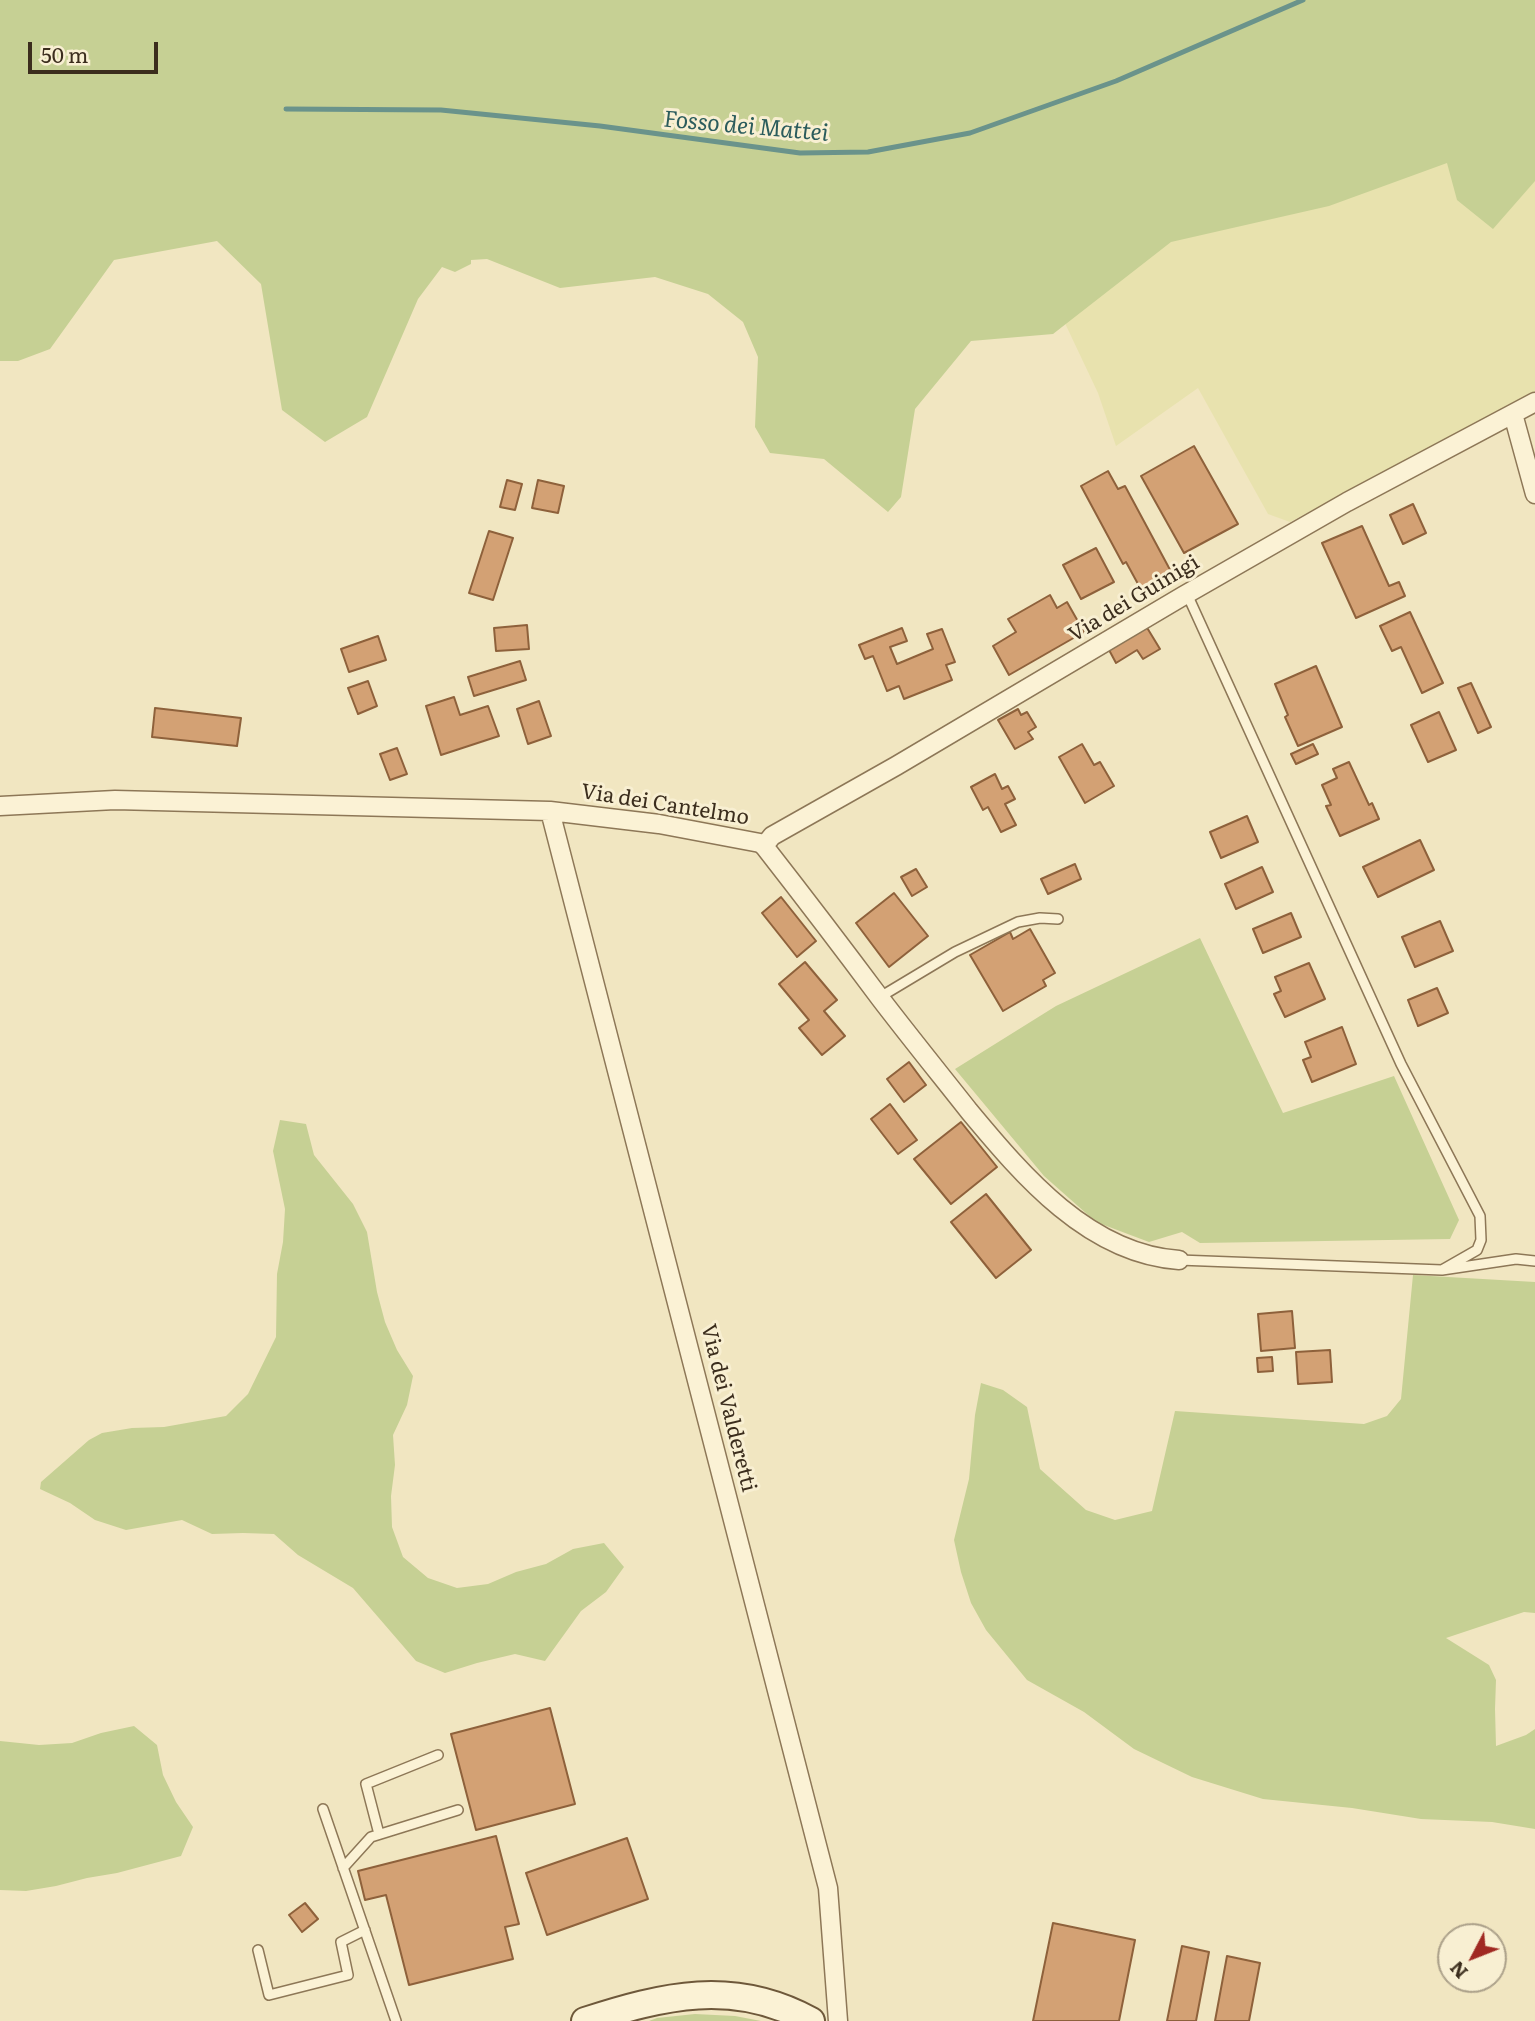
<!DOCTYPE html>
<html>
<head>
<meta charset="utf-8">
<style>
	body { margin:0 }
	#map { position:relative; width:1535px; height:2021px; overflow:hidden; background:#f1e6c1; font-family:Literata,serif }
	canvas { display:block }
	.north { position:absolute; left:1437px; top:1923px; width:70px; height:70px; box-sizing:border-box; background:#f8efd2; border:2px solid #aca18a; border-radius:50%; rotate:228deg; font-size:19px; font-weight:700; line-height:28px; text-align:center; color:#3b2d1d }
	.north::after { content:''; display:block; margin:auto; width:24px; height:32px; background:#a02922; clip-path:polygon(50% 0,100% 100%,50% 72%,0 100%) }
	.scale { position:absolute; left:28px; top:42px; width:130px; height:32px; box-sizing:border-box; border:4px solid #3b2d1d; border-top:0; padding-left:9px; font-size:21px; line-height:24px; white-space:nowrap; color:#3b2d1d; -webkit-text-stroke:5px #f8efd2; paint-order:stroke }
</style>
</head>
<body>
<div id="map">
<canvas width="1535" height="2021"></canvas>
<div class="north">N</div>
<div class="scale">50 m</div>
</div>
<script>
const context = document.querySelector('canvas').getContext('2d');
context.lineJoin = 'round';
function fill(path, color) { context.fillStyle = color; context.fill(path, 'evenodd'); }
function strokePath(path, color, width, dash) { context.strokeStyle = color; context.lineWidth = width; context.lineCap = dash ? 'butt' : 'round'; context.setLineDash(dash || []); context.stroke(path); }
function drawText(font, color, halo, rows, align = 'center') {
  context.font = font + ' Literata,serif'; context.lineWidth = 6; context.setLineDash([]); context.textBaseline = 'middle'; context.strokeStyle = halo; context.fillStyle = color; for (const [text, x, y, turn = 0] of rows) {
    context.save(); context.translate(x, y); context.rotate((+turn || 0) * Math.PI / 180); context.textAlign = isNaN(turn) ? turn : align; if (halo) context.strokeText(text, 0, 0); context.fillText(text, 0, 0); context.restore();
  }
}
fill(new Path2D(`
	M 1535,0 L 1535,392 L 1290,522 L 1268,514 L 1198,388 L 1116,446 L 1098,393 L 992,169 Z`), '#e8e2ae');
fill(new Path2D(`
	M 0,0 L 1535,0 L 1535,181 L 1493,229 L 1457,200 L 1447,163 L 1329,206 L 1171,242 L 1053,334 L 971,341 L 915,409 L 901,497 L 888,512 L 824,459 L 770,453 L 755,427 L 758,357 L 743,322 L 708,294 L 655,277 L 560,288 L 487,259 L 471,260 L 471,264 L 455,272 L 442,267 L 418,299 L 367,417 L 325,442 L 282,410 L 261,284 L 217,241 L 114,260 L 50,349 L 18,361 L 0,361 Z
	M 1200,938 L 1283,1113 L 1394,1076 L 1459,1220 L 1450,1239 L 1200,1243 L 1182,1232 L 1149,1242 L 1096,1222 L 1044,1176 L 955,1069 L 1056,1006 Z
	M 280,1120 L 306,1124 L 314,1155 L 353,1204 L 367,1232 L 377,1292 L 385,1322 L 397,1350 L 413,1376 L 407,1405 L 393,1435 L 395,1465 L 391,1496 L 392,1527 L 403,1557 L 428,1578 L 457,1588 L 488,1584 L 516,1572 L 546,1564 L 573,1549 L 604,1543 L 624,1567 L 606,1592 L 581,1611 L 545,1661 L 515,1654 L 477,1663 L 445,1673 L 416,1661 L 353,1588 L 298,1555 L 274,1534 L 243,1533 L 212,1534 L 182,1520 L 126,1530 L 95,1520 L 70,1503 L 40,1489 L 41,1482 L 89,1440 L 102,1433 L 132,1428 L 164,1427 L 226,1416 L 248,1394 L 276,1337 L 277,1274 L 283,1242 L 285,1209 L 273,1151 Z
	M 1413,1275 L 1535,1282 L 1535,1613 L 1524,1612 L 1446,1638 L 1489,1665 L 1496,1680 L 1495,1709 L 1496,1746 L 1526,1735 L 1535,1729 L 1535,1829 L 1492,1822 L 1421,1819 L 1352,1808 L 1263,1799 L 1192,1777 L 1134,1749 L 1084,1712 L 1027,1680 L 986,1630 L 971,1603 L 961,1572 L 954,1540 L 969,1479 L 975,1415 L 981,1383 L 1003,1390 L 1027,1407 L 1040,1469 L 1086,1510 L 1115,1520 L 1152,1511 L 1175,1411 L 1364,1424 L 1387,1416 L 1401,1399 Z
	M 134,1726 L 157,1745 L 163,1775 L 176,1802 L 193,1827 L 181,1856 L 117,1873 L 87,1878 L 56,1886 L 26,1891 L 0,1890 L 0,1741 L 39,1745 L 72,1743 L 101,1733 Z
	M 695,2014 L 735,2016 L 761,2021 L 649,2021 L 657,2018 Z`), '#c6d094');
strokePath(new Path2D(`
	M 286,109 L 441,110 L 600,126 L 800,153 L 868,152 L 970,133 L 1116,81 L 1303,0`), '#6a938b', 5);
const building = new Path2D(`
	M 1194,446 L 1238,524 L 1184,553 L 1141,476 Z
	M 1108,471 L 1118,489 L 1125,486 L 1175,579 L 1144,595 L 1126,562 L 1123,564 L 1081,486 Z
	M 507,480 L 522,484 L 515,510 L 500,507 Z
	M 538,480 L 564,486 L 558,513 L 532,508 Z
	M 1413,504 L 1426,533 L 1403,544 L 1390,515 Z
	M 1362,526 L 1389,586 L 1399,582 L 1405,596 L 1356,618 L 1322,543 Z
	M 489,531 L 513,538 L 493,600 L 469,593 Z
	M 1096,548 L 1114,582 L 1081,599 L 1063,565 Z
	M 1050,595 L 1057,608 L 1067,602 L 1084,632 L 1009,675 L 993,646 L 1016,632 L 1008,619 Z
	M 1410,612 L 1443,683 L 1422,693 L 1401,647 L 1392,651 L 1380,626 Z
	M 527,625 L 529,649 L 496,651 L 494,628 Z
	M 1146,626 L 1160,649 L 1143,659 L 1137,650 L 1116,663 L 1108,648 Z
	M 902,628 L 907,641 L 890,647 L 897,664 L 933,649 L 927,634 L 942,629 L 955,662 L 946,665 L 952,680 L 904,699 L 899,686 L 887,691 L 873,656 L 865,659 L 859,645 Z
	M 378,636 L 386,660 L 349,672 L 341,649 Z
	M 520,661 L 526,680 L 474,696 L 468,677 Z
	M 1316,666 L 1342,727 L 1298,746 L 1285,717 L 1288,715 L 1275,684 Z
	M 368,681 L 377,706 L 358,714 L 348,688 Z
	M 1471,683 L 1491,727 L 1478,733 L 1458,688 Z
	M 454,697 L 460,715 L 488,706 L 499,736 L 441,755 L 426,706 Z
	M 539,701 L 551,736 L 528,744 L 517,709 Z
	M 155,708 L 241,718 L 237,746 L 152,737 Z
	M 1018,709 L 1021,715 L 1027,712 L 1036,727 L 1028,732 L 1033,739 L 1015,749 L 998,720 Z
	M 1439,712 L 1456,750 L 1428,762 L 1411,725 Z
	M 1082,744 L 1094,765 L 1100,762 L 1114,786 L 1085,803 L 1059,757 Z
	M 1313,744 L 1318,754 L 1296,764 L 1291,754 Z
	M 397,748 L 407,774 L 390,780 L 380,754 Z
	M 1349,762 L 1369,805 L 1372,803 L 1379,819 L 1340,836 L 1326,806 L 1331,805 L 1322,785 L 1337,778 L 1333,769 Z
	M 995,774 L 1002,789 L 1008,786 L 1015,799 L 1005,804 L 1016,825 L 1001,832 L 988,807 L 983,810 L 971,787 Z
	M 1247,816 L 1258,842 L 1221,858 L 1210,832 Z
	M 1420,840 L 1434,870 L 1378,897 L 1363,867 Z
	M 1075,864 L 1081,879 L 1048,894 L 1041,879 Z
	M 1262,867 L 1273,892 L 1236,909 L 1225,884 Z
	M 916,869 L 927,887 L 912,896 L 901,877 Z
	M 894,893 L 928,936 L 889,967 L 856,923 Z
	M 781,897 L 816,941 L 797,957 L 762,913 Z
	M 1291,913 L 1301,937 L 1263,953 L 1253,929 Z
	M 1440,921 L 1453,951 L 1415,967 L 1402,937 Z
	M 1030,929 L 1055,973 L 1043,980 L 1046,986 L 1003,1011 L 970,955 L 1010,932 L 1013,939 Z
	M 805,962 L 837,1000 L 824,1011 L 845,1036 L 822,1055 L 799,1028 L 809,1020 L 779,984 Z
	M 1309,963 L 1325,999 L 1285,1017 L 1274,994 L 1281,991 L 1275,977 Z
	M 1437,988 L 1448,1013 L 1418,1026 L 1408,1000 Z
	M 1342,1027 L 1356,1064 L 1312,1082 L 1303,1060 L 1311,1057 L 1305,1042 Z
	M 909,1062 L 926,1085 L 904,1102 L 887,1079 Z
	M 890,1104 L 917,1140 L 898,1154 L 871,1119 Z
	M 961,1122 L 997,1167 L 951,1204 L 914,1159 Z
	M 986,1194 L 1031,1250 L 996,1278 L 951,1222 Z
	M 1292,1311 L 1295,1348 L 1261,1351 L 1258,1314 Z
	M 1330,1350 L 1332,1382 L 1298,1384 L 1296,1352 Z
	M 1272,1357 L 1273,1371 L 1258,1372 L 1257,1358 Z
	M 550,1708 L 575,1804 L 476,1830 L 451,1734 Z
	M 496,1836 L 519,1924 L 505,1927 L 513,1959 L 409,1985 L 386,1895 L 365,1900 L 358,1871 Z
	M 627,1838 L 648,1899 L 547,1935 L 526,1873 Z
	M 305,1903 L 318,1919 L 302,1932 L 289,1915 Z
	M 1053,1923 L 1135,1940 L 1119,2021 L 1033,2021 Z
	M 1182,1946 L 1209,1952 L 1196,2021 L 1167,2021 Z
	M 1227,1956 L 1260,1963 L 1249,2021 L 1215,2021 Z`);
fill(building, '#d3a174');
strokePath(building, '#8e613b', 2);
const service = new Path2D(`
	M 1187,594 L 1401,1064 L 1480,1216 L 1481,1240 L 1477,1250 L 1442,1270
	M 880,997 L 955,952 L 1018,922 L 1040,918 L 1058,919
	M 1179,1260 L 1442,1270 L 1516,1259 L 1535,1261
	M 323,1809 L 396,2021
	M 379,1834 L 366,1784 L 438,1755
	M 343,1868 L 371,1837 L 458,1810
	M 258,1950 L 269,1995 L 348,1975 L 341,1942 L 365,1930`);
const minor = new Path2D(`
	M 1513,414 L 1535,494
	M 0,806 L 115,800 L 550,811 L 659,824 L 760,843 L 764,846 C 803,896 842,947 880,998 C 909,1036 939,1073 969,1111 C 1023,1176 1089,1254 1179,1260
	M 550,811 L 828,1888 L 838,2021
	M 764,846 L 772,836 L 896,766 L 1183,596 L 1347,502 L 1535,402`);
const secondary = new Path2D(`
	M 585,2021 C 663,1996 733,1978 811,2021`);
strokePath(service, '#8d7757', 12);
strokePath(minor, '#8d7757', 21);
strokePath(secondary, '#6e583a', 30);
strokePath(service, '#fbf2d5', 9);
strokePath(minor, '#fbf2d5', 18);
strokePath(secondary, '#fbf2d5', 26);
drawText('21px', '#3b2d1d', '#f8efd2', [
	["Via dei Guinigi",1134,599,-31],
	["Via dei Cantelmo",665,805,9],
	["Via dei Valderetti",728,1408,76]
]);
drawText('italic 23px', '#2b5c5c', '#f8efd2', [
	["Fosso dei Mattei",746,127,5]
]);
</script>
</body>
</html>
